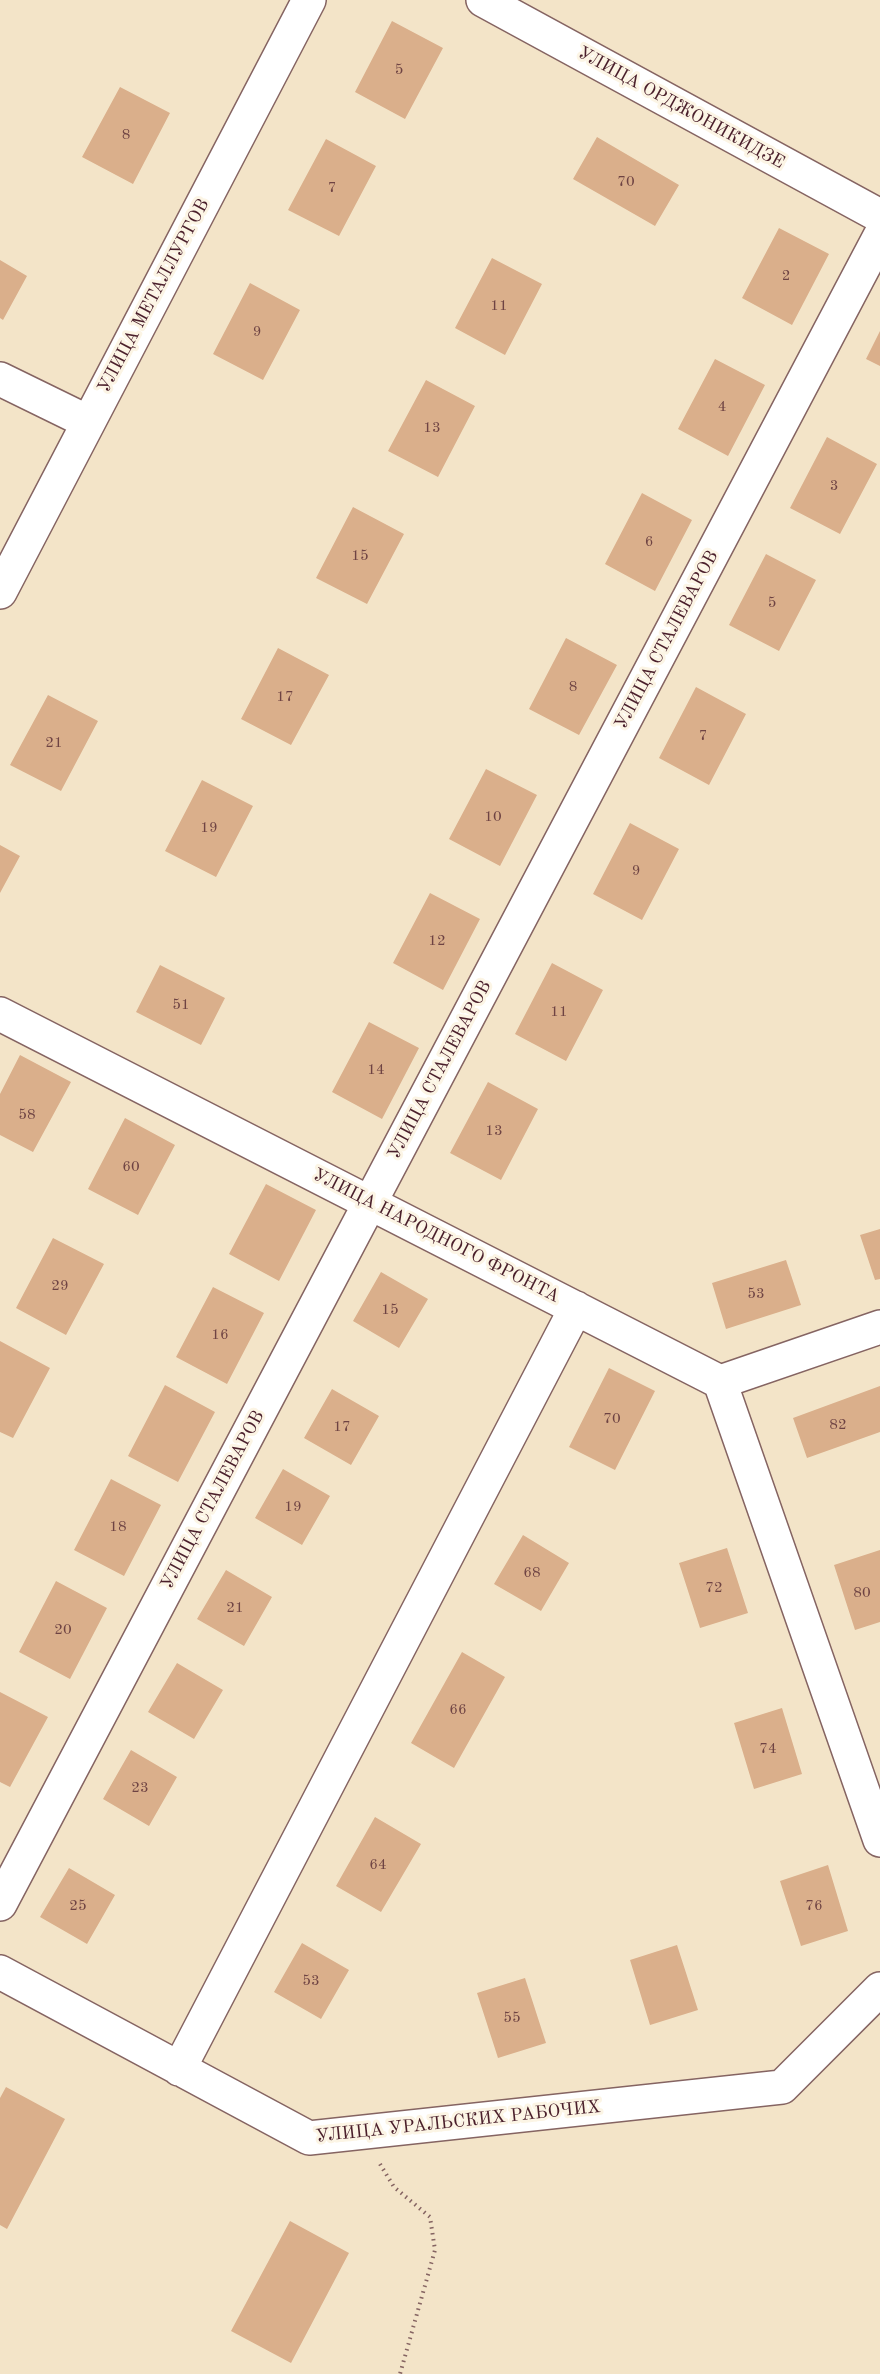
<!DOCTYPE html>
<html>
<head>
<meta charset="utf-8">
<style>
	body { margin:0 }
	canvas { display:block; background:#f3e4c8 }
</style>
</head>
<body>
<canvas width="880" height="2374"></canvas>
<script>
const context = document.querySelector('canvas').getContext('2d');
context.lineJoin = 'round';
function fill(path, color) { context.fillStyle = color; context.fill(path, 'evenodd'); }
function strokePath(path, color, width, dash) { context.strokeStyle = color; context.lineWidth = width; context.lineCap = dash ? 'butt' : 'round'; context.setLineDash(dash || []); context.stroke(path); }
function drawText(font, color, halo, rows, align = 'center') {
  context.font = font + ' "Old Standard TT",serif'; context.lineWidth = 6; context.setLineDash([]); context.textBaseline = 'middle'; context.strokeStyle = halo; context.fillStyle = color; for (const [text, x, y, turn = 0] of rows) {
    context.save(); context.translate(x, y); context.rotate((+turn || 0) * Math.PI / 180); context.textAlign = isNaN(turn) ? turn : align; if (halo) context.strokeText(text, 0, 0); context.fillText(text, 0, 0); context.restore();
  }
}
fill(new Path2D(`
	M 392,21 L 443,48 L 405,119 L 355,92 Z
	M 120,87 L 170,113 L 133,184 L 82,157 Z
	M 597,137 L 679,185 L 655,226 L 573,179 Z
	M 326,139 L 376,166 L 339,236 L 288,210 Z
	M 779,228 L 829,254 L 792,325 L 742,298 Z
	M 492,258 L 542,284 L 505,355 L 455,328 Z
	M 0,260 L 27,276 L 3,320 L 0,318 Z
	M 250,283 L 300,310 L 263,380 L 213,354 Z
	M 880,331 L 880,366 L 866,359 Z
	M 715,359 L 765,385 L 728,456 L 678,429 Z
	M 426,380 L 475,406 L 438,477 L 388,451 Z
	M 827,437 L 877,464 L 840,534 L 790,508 Z
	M 642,493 L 692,520 L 655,591 L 605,564 Z
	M 353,507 L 404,534 L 367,604 L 316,578 Z
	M 766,554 L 816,580 L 779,651 L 729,625 Z
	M 566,638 L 617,665 L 579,735 L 529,709 Z
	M 278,648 L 329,675 L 291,745 L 241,719 Z
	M 696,687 L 746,714 L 709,785 L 659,758 Z
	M 48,695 L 98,721 L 61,791 L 10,765 Z
	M 486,769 L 537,795 L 500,866 L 449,839 Z
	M 202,780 L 253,806 L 216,877 L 165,851 Z
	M 630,823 L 679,849 L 642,920 L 593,894 Z
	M 0,845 L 20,856 L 0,893 Z
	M 430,893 L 480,919 L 443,990 L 393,963 Z
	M 552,963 L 603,990 L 566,1061 L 515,1034 Z
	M 160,965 L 225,998 L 201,1045 L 136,1012 Z
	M 369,1022 L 419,1048 L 382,1119 L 332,1092 Z
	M 20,1055 L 71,1082 L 33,1152 L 0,1135 L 0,1094 Z
	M 488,1082 L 538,1109 L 501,1180 L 450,1153 Z
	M 125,1118 L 175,1145 L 138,1215 L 88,1189 Z
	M 266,1184 L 316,1210 L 279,1281 L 229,1254 Z
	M 880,1229 L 880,1279 L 875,1280 L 860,1235 Z
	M 53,1238 L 104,1264 L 66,1335 L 16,1308 Z
	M 786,1260 L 801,1305 L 726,1329 L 712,1283 Z
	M 381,1272 L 428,1299 L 399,1348 L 353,1321 Z
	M 213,1287 L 264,1313 L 227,1384 L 176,1357 Z
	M 0,1341 L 50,1368 L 13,1438 L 0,1432 Z
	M 609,1368 L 655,1391 L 615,1470 L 569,1447 Z
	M 165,1385 L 215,1412 L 178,1482 L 128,1456 Z
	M 880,1386 L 880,1432 L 807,1458 L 793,1418 Z
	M 332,1389 L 379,1416 L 351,1465 L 304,1438 Z
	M 283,1469 L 330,1496 L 302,1545 L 255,1518 Z
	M 111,1479 L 161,1505 L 124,1576 L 74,1550 Z
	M 523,1535 L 569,1563 L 541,1611 L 494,1584 Z
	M 727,1548 L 748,1613 L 700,1628 L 679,1563 Z
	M 880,1550 L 880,1622 L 855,1630 L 834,1565 Z
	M 226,1570 L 272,1597 L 244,1646 L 197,1619 Z
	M 56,1581 L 107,1608 L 70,1679 L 19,1652 Z
	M 462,1652 L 505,1677 L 454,1768 L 411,1743 Z
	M 177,1663 L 223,1690 L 194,1739 L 148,1712 Z
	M 0,1692 L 48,1717 L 10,1787 L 0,1782 Z
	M 782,1708 L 802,1774 L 754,1789 L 734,1723 Z
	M 131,1750 L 177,1777 L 149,1826 L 103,1799 Z
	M 375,1817 L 421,1844 L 381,1912 L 336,1886 Z
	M 828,1865 L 848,1931 L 801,1946 L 780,1881 Z
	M 69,1868 L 115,1895 L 87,1944 L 40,1917 Z
	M 302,1943 L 349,1970 L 321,2019 L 274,1992 Z
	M 677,1945 L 698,2010 L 650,2025 L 630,1960 Z
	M 525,1978 L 546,2043 L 498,2058 L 477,1993 Z
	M 6,2087 L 65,2119 L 7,2229 L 0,2225 L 0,2098 Z
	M 290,2221 L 349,2253 L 291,2363 L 231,2331 Z`), '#daaf8b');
const street = new Path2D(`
	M 0,379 L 88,422
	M 0,1014 L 720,1382 L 880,1327
	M 720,1382 L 880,1840
	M 0,1904 L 880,236
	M 0,1972 L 309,2138 L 782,2087 L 880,1989
	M 179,2069 L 576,1308`);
const secondary = new Path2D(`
	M 483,0 L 880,216
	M 0,592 L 309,0`);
strokePath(street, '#856462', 36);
strokePath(secondary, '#856462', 36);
strokePath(new Path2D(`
	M 380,2164 L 394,2187 L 430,2217 L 435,2250 L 400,2374`), '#856462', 4, [1.5, 4.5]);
strokePath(street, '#fff', 33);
strokePath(secondary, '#fff', 33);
drawText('15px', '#6e4343', null, [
	["5",399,70],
	["8",126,135],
	["70",626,182],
	["7",332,188],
	["2",786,276],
	["11",499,306],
	["9",257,332],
	["4",722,407],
	["13",432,428],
	["3",834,486],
	["6",649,542],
	["15",360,556],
	["5",772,603],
	["8",573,687],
	["17",285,697],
	["7",703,736],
	["21",54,743],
	["10",493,817],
	["19",209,828],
	["9",636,871],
	["12",437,941],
	["51",181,1005],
	["11",559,1012],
	["14",376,1070],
	["58",27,1115],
	["13",494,1131],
	["60",131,1167],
	["29",60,1286],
	["53",756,1294],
	["15",390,1310],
	["16",220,1335],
	["70",612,1419],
	["82",838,1425],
	["17",342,1427],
	["19",293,1507],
	["18",118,1527],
	["68",532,1573],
	["72",714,1588],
	["80",862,1593],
	["21",235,1608],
	["20",63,1630],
	["66",458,1710],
	["74",768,1749],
	["23",140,1788],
	["64",378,1865],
	["25",78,1906],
	["76",814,1906],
	["53",311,1981],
	["55",512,2018]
]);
drawText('18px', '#4a1f2b', '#fcf5e5', [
	["УЛИЦА ОРДЖОНИКИДЗЕ",681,108,29],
	["УЛИЦА МЕТАЛЛУРГОВ",154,296,-62],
	["УЛИЦА СТАЛЕВАРОВ",667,640,-62],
	["УЛИЦА СТАЛЕВАРОВ",440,1070,-62],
	["УЛИЦА НАРОДНОГО ФРОНТА",436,1236,27],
	["УЛИЦА СТАЛЕВАРОВ",213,1500,-62],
	["УЛИЦА УРАЛЬСКИХ РАБОЧИХ",458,2122,-6]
]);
</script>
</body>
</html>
